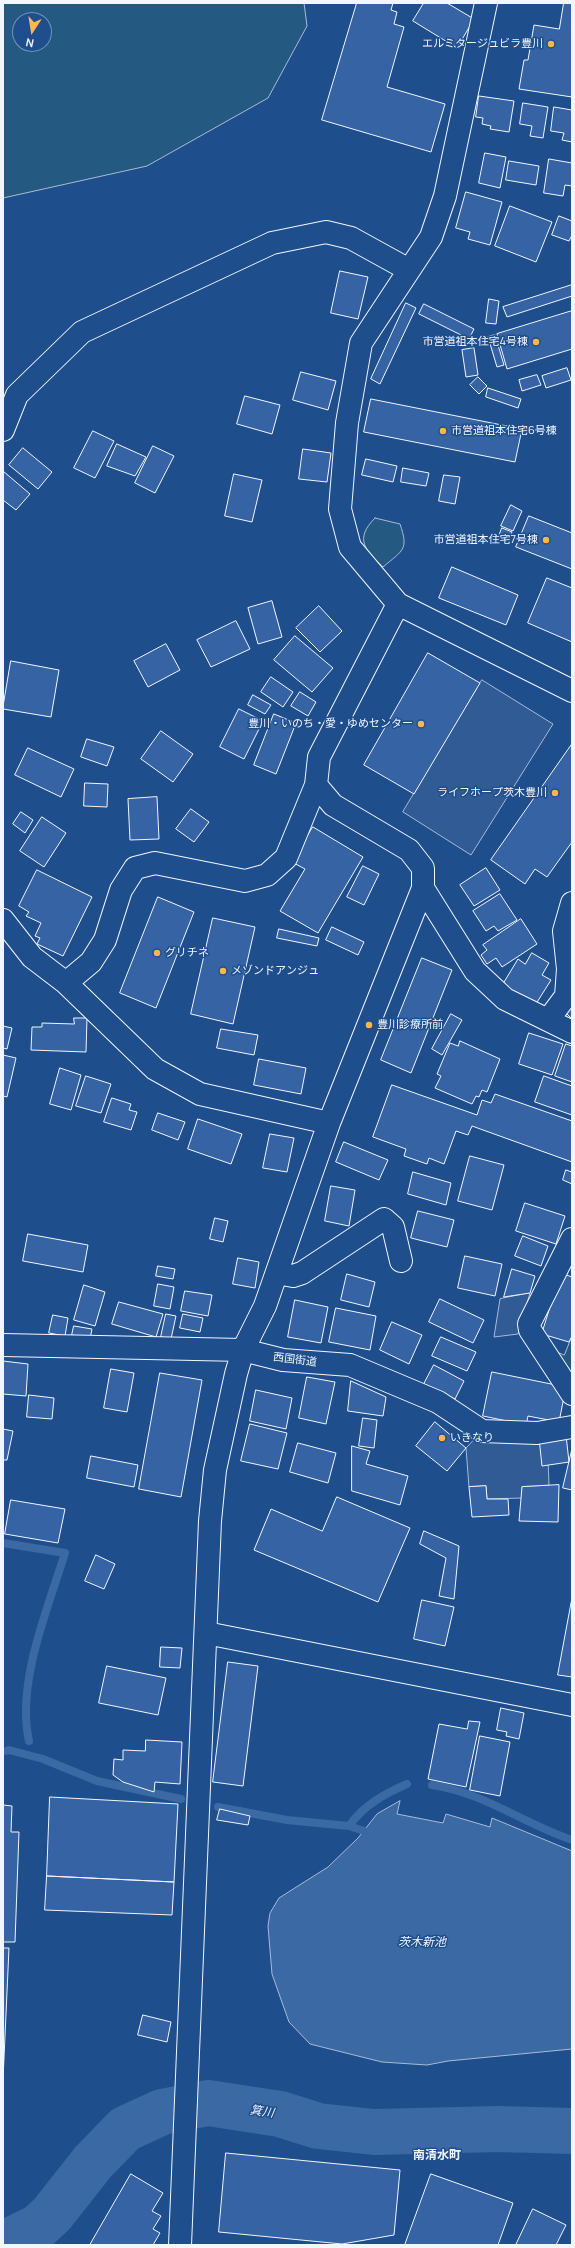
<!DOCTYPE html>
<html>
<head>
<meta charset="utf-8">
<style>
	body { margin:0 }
	#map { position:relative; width:575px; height:2248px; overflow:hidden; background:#1f4e8c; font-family:Manrope,sans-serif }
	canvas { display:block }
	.frame { position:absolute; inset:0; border:4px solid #f2f6ff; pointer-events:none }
	.north { position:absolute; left:12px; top:12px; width:40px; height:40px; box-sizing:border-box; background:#1f4e8c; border:1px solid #7391ba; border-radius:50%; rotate:192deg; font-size:11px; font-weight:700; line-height:16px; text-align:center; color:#f2f6ff }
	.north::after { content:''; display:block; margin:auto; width:14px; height:18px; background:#ffb74d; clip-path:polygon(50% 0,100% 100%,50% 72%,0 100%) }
</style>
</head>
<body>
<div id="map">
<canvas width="575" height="2248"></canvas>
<div class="frame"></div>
<div class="north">N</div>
</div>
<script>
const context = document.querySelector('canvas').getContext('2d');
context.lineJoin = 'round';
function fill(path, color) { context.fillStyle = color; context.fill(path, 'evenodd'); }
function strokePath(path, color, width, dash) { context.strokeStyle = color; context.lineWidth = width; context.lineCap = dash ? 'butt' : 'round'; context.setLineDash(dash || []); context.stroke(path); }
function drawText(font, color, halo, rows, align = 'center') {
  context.font = font + ' Manrope,"Noto Sans JP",sans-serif'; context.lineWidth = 3; context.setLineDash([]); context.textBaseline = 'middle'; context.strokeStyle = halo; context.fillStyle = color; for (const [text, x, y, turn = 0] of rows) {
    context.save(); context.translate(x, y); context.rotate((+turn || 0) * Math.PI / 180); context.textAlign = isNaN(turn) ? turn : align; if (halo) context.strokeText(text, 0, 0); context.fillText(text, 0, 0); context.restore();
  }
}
const green = new Path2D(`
	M 3,3 L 304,3 L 307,26 L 268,98 L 147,166 L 3,198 ZM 20,20 L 44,20 L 44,44 L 20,44 Z
	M 375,518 L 400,524 C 409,550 403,550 383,567 C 365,550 354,539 375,518 Z
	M 572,1336 L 572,1385 L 545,1347 L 564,1355 Z`);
fill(green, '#245a82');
strokePath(green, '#a8bbd7', 1);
const parking = new Path2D(`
	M 482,680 L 553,724 L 471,855 L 403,812 Z
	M 530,1293 L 518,1334 L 494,1337 L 500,1299 Z
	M 547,1429 L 549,1486 L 522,1487 L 522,1498 L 487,1499 L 486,1486 L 469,1487 L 466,1448 L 482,1431 Z`);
fill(parking, '#305b95');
strokePath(parking, '#a8bbd7', 1);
const water = new Path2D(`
	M 400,1801 L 397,1814 L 443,1823 L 446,1814 L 490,1827 L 492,1818 L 572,1851 L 572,2049 L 448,2061 L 427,2065 L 382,2062 L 310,2044 L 289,2022 L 272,1974 L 268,1926 L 270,1913 L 279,1898 L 328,1867 L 358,1838 L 377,1814 Z`);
fill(water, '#3b69a3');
strokePath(water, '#a8bbd7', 1);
strokePath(new Path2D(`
	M 3,1543 L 65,1553 C 48,1608 16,1683 29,1741
	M 6,1751 L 9,1750 L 43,1759 L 97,1781 L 181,1799
	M 432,1785 C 485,1793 522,1823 572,1840
	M 218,1807 L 287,1820 L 349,1826 C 364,1805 384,1794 407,1784
	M 349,1826 L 364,1831`), '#3b69a3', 8);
strokePath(new Path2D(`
	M 3,2244 L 38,2227 L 52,2214 L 93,2162 L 125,2129 L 162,2112 L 208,2103 L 280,2114 L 318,2126 L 374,2132 L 498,2129 L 572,2131`), '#3b69a3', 46);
const building = new Path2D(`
	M 357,3 L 393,3 L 391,10 L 397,12 L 394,24 L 404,27 L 387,87 L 445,104 L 431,152 L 322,120 Z
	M 424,3 L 447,3 L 474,19 L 457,48 L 413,21 Z
	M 564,3 L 572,3 L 572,97 L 519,89 L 524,60 L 528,60 L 534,25 L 559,29 Z
	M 479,96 L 514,101 L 509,132 L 490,129 L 491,126 L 482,124 L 483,118 L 476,117 Z
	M 523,103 L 548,107 L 543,138 L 530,136 L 532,126 L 520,124 Z
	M 554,107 L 572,110 L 572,142 L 562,140 L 564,133 L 551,131 Z
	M 485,153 L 506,157 L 500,188 L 479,183 Z
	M 549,159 L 572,163 L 572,186 L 565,185 L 563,196 L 544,193 Z
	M 509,161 L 539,166 L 536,185 L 506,180 Z
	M 466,192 L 502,202 L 490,245 L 468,239 L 470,232 L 456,228 Z
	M 510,206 L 552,222 L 536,262 L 495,246 Z
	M 559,216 L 572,221 L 572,235 L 569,241 L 552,235 Z
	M 340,271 L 368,277 L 358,319 L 331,313 Z
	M 572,285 L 572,296 L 507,317 L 503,307 Z
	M 489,299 L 499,301 L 496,324 L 486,323 Z
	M 406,303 L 416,308 L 380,384 L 371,379 Z
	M 424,304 L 474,329 L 469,339 L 419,314 Z
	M 572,311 L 572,349 L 507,369 L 497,334 Z
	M 495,335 L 504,365 L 497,367 L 488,337 Z
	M 474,348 L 478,375 L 466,377 L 462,350 Z
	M 567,368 L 571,380 L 546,388 L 542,376 Z
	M 301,372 L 336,381 L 328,410 L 293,400 Z
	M 537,375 L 541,385 L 522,391 L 519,380 Z
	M 478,377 L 487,386 L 479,394 L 470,385 Z
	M 488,388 L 521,399 L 518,408 L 486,397 Z
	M 245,396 L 280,405 L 272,434 L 237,424 Z
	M 371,399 L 522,429 L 515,462 L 364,432 Z
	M 93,431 L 114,441 L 95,478 L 74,468 Z
	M 117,444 L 146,457 L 135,476 L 107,466 Z
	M 153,446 L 174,456 L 155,493 L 135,483 Z
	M 23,448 L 52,472 L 38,489 L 9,465 Z
	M 303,449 L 331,453 L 327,482 L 299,479 Z
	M 366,459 L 397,466 L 393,482 L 362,475 Z
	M 403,468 L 429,473 L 426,486 L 401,482 Z
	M 3,471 L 30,494 L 16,510 L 3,500 Z
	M 234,474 L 262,480 L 252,522 L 225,516 Z
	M 444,475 L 460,477 L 455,504 L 439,501 Z
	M 511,505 L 522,511 L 513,531 L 501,526 Z
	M 529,516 L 572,533 L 572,569 L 516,547 Z
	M 502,528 L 512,532 L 507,543 L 498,539 Z
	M 452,567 L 518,595 L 506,625 L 439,598 Z
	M 547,578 L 572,588 L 572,642 L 528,623 Z
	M 272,601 L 282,637 L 258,644 L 248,608 Z
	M 319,606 L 342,631 L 320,652 L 296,628 Z
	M 236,621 L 250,649 L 211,667 L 197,640 Z
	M 295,636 L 333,668 L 312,692 L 274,660 Z
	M 166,644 L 180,670 L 148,687 L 134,661 Z
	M 428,653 L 480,683 L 414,794 L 364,765 Z
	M 11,661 L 59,670 L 51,717 L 3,709 Z
	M 271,677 L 293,692 L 283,707 L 261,692 Z
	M 300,692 L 316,702 L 308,716 L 291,706 Z
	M 253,695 L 271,705 L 265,714 L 248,705 Z
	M 239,709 L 263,721 L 244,759 L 220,747 Z
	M 274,714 L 296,723 L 276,774 L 254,765 Z
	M 161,731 L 193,754 L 173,782 L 141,759 Z
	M 87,739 L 114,747 L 107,766 L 81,757 Z
	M 572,744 L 572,842 L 547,877 L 535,869 L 525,884 L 491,860 Z
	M 28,748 L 74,769 L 61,797 L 15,775 Z
	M 85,783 L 108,784 L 107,807 L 84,806 Z
	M 157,797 L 159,839 L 130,840 L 128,799 Z
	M 191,809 L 209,822 L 194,842 L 176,829 Z
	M 21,812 L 33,820 L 25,833 L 13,824 Z
	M 42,817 L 66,833 L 44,867 L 20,851 Z
	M 313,827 L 363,857 L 318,933 L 280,911 L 305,869 L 292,862 Z
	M 363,866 L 379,874 L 364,905 L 347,897 Z
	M 486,868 L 500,890 L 474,906 L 460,885 Z
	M 37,870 L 92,897 L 63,956 L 37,944 L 40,938 L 35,936 L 41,923 L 26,916 L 29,912 L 19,906 Z
	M 500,894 L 517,920 L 498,931 L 494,926 L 486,931 L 473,911 Z
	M 158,897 L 194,912 L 156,1008 L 120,993 Z
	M 213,918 L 255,927 L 233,1024 L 191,1014 Z
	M 521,919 L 537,944 L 502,967 L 496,958 L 487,964 L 481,955 L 487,950 L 483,945 Z
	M 332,927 L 364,942 L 358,955 L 326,940 Z
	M 279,929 L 319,938 L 317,946 L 277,938 Z
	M 532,953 L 549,963 L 542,975 L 551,980 L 534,1007 L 501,987 L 518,959 L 525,964 Z
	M 422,958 L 452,970 L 411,1073 L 381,1060 Z
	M 572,1001 L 572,1019 L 562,1009 Z
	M 451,1014 L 462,1020 L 442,1055 L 432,1049 Z
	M 74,1018 L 87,1018 L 86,1052 L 31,1050 L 32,1027 L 42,1027 L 42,1023 L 74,1024 Z
	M 3,1026 L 12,1028 L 7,1049 L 3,1048 Z
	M 221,1029 L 258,1035 L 254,1055 L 217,1048 Z
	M 529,1033 L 563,1044 L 552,1075 L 519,1064 Z
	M 460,1041 L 500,1059 L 487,1092 L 482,1090 L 479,1097 L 476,1096 L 472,1104 L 435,1088 L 441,1076 L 437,1074 L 450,1043 L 458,1046 Z
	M 566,1044 L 572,1046 L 572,1082 L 555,1076 Z
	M 3,1055 L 16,1058 L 7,1097 L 3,1096 Z
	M 259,1059 L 306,1068 L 301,1094 L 254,1085 Z
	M 60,1068 L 81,1075 L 71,1110 L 50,1104 Z
	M 86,1076 L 111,1084 L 101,1113 L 76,1106 Z
	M 544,1076 L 572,1086 L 572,1115 L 535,1102 Z
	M 392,1085 L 477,1115 L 482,1100 L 491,1103 L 495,1094 L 572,1121 L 572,1162 L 472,1126 L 468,1135 L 456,1131 L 444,1164 L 429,1158 L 427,1164 L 404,1156 L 406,1149 L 373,1137 Z
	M 112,1098 L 131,1104 L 129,1110 L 137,1112 L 131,1130 L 104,1122 Z
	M 158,1113 L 185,1122 L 178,1140 L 152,1130 Z
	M 198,1119 L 242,1134 L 231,1164 L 188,1149 Z
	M 270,1134 L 294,1138 L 287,1172 L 263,1168 Z
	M 344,1142 L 388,1160 L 379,1180 L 336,1162 Z
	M 470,1156 L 504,1165 L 492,1210 L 458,1201 Z
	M 566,1170 L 572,1172 L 572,1184 L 563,1180 Z
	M 413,1172 L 451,1183 L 446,1205 L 408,1194 Z
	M 331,1186 L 355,1190 L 349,1226 L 325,1221 Z
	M 525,1203 L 565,1216 L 556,1244 L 516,1231 Z
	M 418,1211 L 454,1220 L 447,1247 L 411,1238 Z
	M 215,1218 L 228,1221 L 223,1242 L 210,1239 Z
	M 28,1234 L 88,1245 L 83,1272 L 23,1261 Z
	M 523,1236 L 548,1246 L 541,1266 L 515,1256 Z
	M 465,1256 L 502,1264 L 495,1296 L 458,1288 Z
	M 238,1258 L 259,1262 L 255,1288 L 233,1284 Z
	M 158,1266 L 175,1269 L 173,1279 L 156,1276 Z
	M 512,1269 L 535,1276 L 530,1293 L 504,1297 Z
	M 561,1273 L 572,1277 L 572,1336 L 569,1342 L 542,1334 Z
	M 347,1274 L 375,1282 L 369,1307 L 341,1300 Z
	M 158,1284 L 174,1287 L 170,1309 L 154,1306 Z
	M 84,1285 L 105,1292 L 95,1326 L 74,1320 Z
	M 185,1291 L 212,1295 L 208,1316 L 181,1311 Z
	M 440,1299 L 484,1320 L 473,1343 L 429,1322 Z
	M 295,1300 L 328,1307 L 321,1343 L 288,1337 Z
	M 119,1302 L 163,1314 L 156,1337 L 112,1324 Z
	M 336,1308 L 376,1316 L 370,1350 L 329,1342 Z
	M 166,1314 L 176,1316 L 171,1339 L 161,1337 Z
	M 183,1314 L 203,1318 L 200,1332 L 180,1328 Z
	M 53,1315 L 68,1318 L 65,1336 L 49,1333 Z
	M 392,1322 L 422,1335 L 409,1364 L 380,1350 Z
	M 74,1326 L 92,1329 L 90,1339 L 72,1335 Z
	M 441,1337 L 476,1352 L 467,1371 L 432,1356 Z
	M 3,1361 L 28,1364 L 26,1396 L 3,1394 Z
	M 434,1365 L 464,1381 L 455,1399 L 424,1384 Z
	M 111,1369 L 134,1373 L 127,1412 L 104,1408 Z
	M 492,1372 L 566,1387 L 559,1422 L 528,1416 L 526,1425 L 483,1416 Z
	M 160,1373 L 202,1380 L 181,1497 L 139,1489 Z
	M 307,1377 L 335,1382 L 326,1424 L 299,1418 Z
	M 351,1381 L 386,1397 L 383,1416 L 348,1411 Z
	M 256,1390 L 292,1398 L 286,1429 L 250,1421 Z
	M 29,1395 L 54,1398 L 52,1419 L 27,1417 Z
	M 363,1418 L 377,1420 L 374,1448 L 359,1446 Z
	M 435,1422 L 466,1448 L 447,1471 L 416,1446 Z
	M 250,1424 L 287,1433 L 278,1469 L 241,1461 Z
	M 3,1429 L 13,1431 L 7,1460 L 3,1460 Z
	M 566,1435 L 569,1462 L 542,1466 L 539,1438 Z
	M 298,1443 L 336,1453 L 328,1483 L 290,1472 Z
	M 352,1446 L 370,1451 L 366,1464 L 408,1476 L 400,1505 L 352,1491 Z
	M 572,1449 L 572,1490 L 563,1488 Z
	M 91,1456 L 138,1465 L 134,1487 L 87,1478 Z
	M 559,1485 L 558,1522 L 519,1521 L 522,1487 Z
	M 486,1486 L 487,1499 L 508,1499 L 509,1515 L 472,1517 L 469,1487 Z
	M 337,1497 L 410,1528 L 378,1602 L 254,1550 L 271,1509 L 322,1531 Z
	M 11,1500 L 65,1509 L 58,1543 L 5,1534 Z
	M 424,1531 L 459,1546 L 454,1599 L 439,1596 L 446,1558 L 420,1544 Z
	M 96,1555 L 115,1564 L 104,1589 L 85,1581 Z
	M 572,1598 L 572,1677 L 558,1675 Z
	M 422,1600 L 454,1607 L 445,1646 L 414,1639 Z
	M 161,1647 L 182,1648 L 180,1668 L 160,1667 Z
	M 228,1662 L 258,1666 L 243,1786 L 213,1782 Z
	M 107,1666 L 166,1678 L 158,1715 L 99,1703 Z
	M 501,1708 L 524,1713 L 519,1739 L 506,1736 L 507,1732 L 497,1730 Z
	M 469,1721 L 480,1722 L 466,1787 L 428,1779 L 439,1724 L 467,1729 Z
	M 480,1736 L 510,1742 L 500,1796 L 470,1790 Z
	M 146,1740 L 182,1742 L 180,1784 L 155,1782 L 154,1792 L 123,1782 L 113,1775 L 114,1759 L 123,1760 L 123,1750 L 145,1751 Z
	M 50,1797 L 178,1804 L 174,1882 L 47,1876 Z
	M 3,1805 L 12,1806 L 11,1832 L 19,1832 L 15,1942 L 3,1942 Z
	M 220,1809 L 250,1816 L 248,1825 L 217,1820 Z
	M 47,1876 L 174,1882 L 172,1915 L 45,1910 Z
	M 3,1948 L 9,1948 L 3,2080 Z
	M 143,2015 L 171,2022 L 167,2042 L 138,2035 Z
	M 226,2153 L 400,2170 L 394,2235 L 342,2244 L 219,2232 Z
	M 131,2174 L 163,2193 L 152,2211 L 161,2216 L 153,2229 L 160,2233 L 153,2245 L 90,2245 Z
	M 431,2174 L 513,2203 L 498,2245 L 405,2245 Z
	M 533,2209 L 566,2225 L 556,2245 L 516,2245 Z`);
fill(building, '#3563a3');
strokePath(building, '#f2f6ff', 1);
const minor = new Path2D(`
	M 486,3 L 445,196 L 431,237 L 361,343 L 347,423 L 340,509 L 350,547 L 398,604 L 572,691
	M 3,430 L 17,395 L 82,332 L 272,243 L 326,232 L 351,238 L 409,270
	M 423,888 L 475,971 L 505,999 L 572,1032
	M 3,920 L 32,957 L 66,983 L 155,1069 L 200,1094 L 329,1123
	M 66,983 L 91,962 L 105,940 L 121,890 L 135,868 L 155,863 L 245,881 L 267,875 L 286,858 L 316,785
	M 548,1020 L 566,996 L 568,969 L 564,931 L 572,903
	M 572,1239 L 529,1324 L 530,1330 L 572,1394
	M 277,1273 L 293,1276 L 302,1273 L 384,1219 L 393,1227 L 401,1261
	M 3,1345 L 243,1350 L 283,1360 L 350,1365 L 438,1402 L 482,1431 L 537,1433 L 572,1427
	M 206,1633 L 572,1705
	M 180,2245 L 210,1521 L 215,1470 L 236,1374 L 243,1350 L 265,1306 L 329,1123 L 423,888 L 423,868 L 409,850 L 333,805 L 316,785 L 319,757 L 398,604`);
strokePath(minor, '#f2f6ff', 24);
strokePath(minor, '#1f4e8c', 22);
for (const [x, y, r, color] of [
	[551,44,4,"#ffb74d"],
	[536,342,4,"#ffb74d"],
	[443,431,4,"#ffb74d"],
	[546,540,4,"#ffb74d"],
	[421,724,4,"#ffb74d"],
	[555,793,4,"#ffb74d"],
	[157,953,4,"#ffb74d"],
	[223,971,4,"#ffb74d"],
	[369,1025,4,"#ffb74d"],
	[442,1438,4,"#ffb74d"]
]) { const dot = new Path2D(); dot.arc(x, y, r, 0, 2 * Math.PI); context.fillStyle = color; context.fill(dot); strokePath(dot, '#1f4e8c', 1.5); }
drawText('11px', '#f2f6ff', '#1f4e8c', [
	["エルミタージュビラ豊川",543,44],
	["市営道祖本住宅4号棟",528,342],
	["市営道祖本住宅6号棟",451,431,"left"],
	["市営道祖本住宅7号棟",538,540],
	["豊川・いのち・愛・ゆめセンター",413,724],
	["ライフホープ茨木豊川",547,793],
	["グリチネ",165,953,"left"],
	["メゾンドアンジュ",231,971,"left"],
	["豊川診療所前",377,1025,"left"],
	["いきなり",450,1438,"left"]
], 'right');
drawText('11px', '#f2f6ff', '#1f4e8c', [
	["西国街道",295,1360,7]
]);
drawText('italic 12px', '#f2f6ff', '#1f4e8c', [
	["茨木新池",422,1943],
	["箕川",262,2112,9]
]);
drawText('bold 12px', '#f2f6ff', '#1f4e8c', [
	["南清水町",437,2156]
]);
</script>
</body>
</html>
